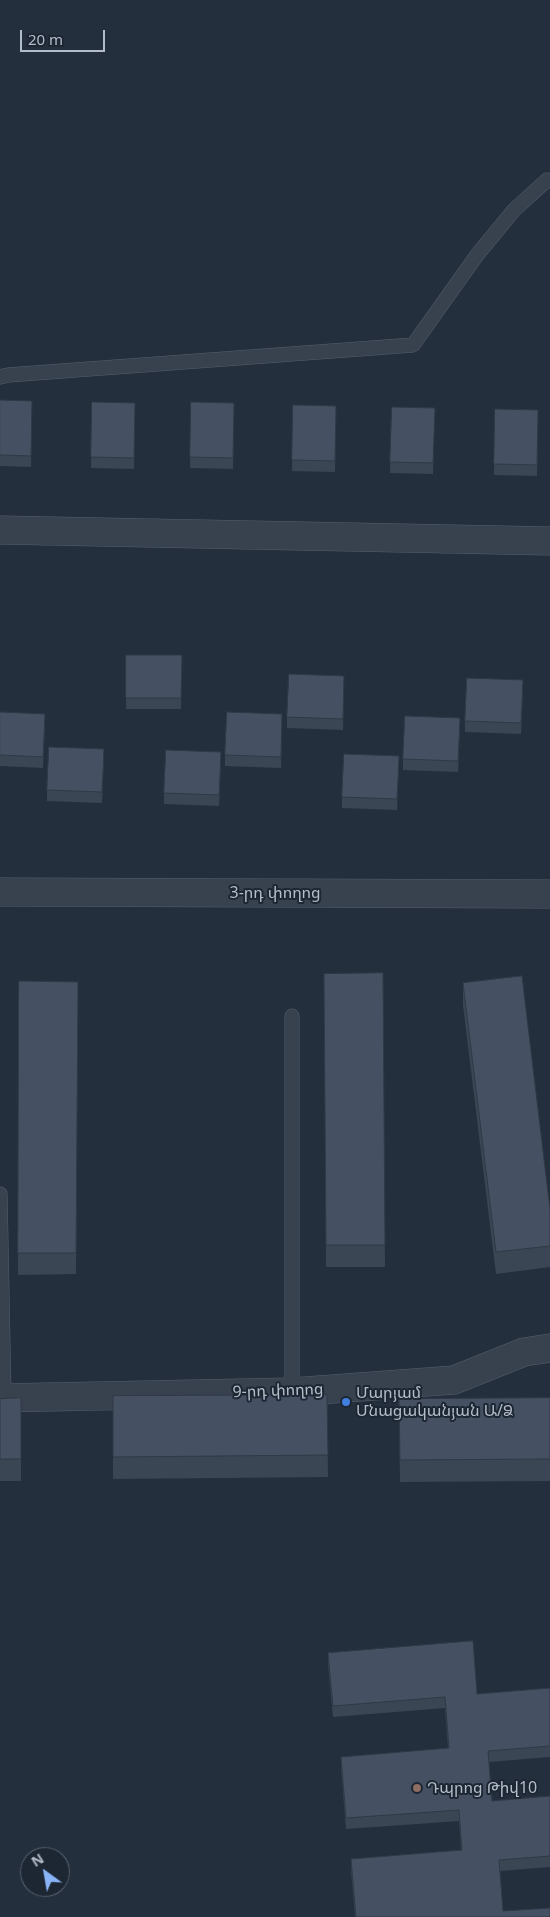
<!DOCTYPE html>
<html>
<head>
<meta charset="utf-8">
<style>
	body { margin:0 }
	#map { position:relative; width:550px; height:1917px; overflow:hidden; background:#242f3e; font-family:"Noto Sans",sans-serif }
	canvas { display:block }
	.north { position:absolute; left:20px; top:1847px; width:50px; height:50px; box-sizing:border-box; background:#1d2633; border:1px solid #59626f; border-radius:50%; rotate:328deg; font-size:14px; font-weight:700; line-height:20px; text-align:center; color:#b4bcc9 }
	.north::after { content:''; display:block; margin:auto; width:18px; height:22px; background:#8ab4f8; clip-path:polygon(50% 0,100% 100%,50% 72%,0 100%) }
	.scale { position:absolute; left:20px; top:30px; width:85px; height:22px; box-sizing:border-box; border:2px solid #b4bcc9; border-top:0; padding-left:6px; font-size:15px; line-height:18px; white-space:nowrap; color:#b4bcc9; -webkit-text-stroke:4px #1d2633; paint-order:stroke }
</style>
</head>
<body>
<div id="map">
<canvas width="550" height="1917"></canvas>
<div class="north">N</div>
<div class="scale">20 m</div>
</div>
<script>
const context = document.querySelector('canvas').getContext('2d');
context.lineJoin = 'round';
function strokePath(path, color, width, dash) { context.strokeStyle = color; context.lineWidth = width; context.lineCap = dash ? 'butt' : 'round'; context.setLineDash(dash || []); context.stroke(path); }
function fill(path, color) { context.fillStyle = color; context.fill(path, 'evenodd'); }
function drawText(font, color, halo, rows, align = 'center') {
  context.font = font + ' "Noto Sans","Noto Sans Armenian",sans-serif'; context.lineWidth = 4; context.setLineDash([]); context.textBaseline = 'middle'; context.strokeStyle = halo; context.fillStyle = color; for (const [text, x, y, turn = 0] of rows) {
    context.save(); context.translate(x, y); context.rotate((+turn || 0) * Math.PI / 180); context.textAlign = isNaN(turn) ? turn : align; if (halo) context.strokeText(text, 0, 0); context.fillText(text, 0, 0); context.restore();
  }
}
const service = new Path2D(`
	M 0,377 L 8,375 L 413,345 L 477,255 L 514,210 L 547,180
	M 0,1194 L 4,1398
	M 292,1392 L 292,1016`);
const minor = new Path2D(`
	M 0,530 L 550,541
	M 0,1398 L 292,1392 L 454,1380 L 524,1352 L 550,1348`);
const tertiary = new Path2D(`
	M 0,892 L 550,894`);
strokePath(service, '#565f6c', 15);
strokePath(minor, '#565f6c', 29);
strokePath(tertiary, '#565f6c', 29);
strokePath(service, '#38414e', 14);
strokePath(minor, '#38414e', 28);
strokePath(tertiary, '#38414e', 28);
fill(new Path2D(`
	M 0,400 L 32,401 L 31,467 L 0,466 Z
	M 92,402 L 135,403 L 134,469 L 91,468 Z
	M 191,402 L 234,403 L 233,469 L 190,468 Z
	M 293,405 L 336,406 L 335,472 L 292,471 Z
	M 392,407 L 435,408 L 433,474 L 390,473 Z
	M 495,409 L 538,410 L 537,476 L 494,475 Z
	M 126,655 L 182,655 L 181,709 L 126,709 Z
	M 344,687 L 343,730 L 287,728 L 287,717 Z
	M 523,691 L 521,734 L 465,732 L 465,721 Z
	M 0,712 L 45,725 L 43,768 L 0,766 Z
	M 282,714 L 281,768 L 225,766 L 225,755 Z
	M 460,729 L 458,772 L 403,770 L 403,759 Z
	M 104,760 L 102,803 L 47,801 L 47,790 Z
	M 221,763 L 219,806 L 164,804 L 164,793 Z
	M 399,767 L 397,810 L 342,808 L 342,797 Z
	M 383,973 L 385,1267 L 326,1267 L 324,974 Z
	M 19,981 L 78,982 L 76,1274 L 18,1275 Z
	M 463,983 L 550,1209 L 550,1267 L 496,1274 L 463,1005 Z
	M 327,1395 L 328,1477 L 113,1479 L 113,1396 Z
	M 550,1398 L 550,1481 L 400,1482 L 399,1399 Z
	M 0,1399 L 21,1459 L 21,1481 L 0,1481 Z
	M 328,1653 L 477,1694 L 550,1688 L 550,1757 L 489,1762 L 492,1801 L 550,1796 L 550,1867 L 500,1871 L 503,1911 L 550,1917 L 355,1917 L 351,1870 L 351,1859 L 461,1850 L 459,1821 L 346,1829 L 341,1768 L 341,1757 L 448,1748 L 445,1708 L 333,1717 L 328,1664 Z`), '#3b4654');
const building = new Path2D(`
	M 0,400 L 32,401 L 31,456 L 0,455 Z
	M 92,402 L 135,403 L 134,458 L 91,457 Z
	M 191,402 L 234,403 L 233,458 L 190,457 Z
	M 293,405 L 336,406 L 335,461 L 292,460 Z
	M 392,407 L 435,408 L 433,463 L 390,462 Z
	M 495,409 L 538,410 L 537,465 L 494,464 Z
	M 126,655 L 182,655 L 181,698 L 126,698 Z
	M 289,674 L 344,676 L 343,719 L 287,717 Z
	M 467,678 L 523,680 L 521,723 L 465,721 Z
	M 0,712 L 45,714 L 43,757 L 0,755 Z
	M 227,712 L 282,714 L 281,757 L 225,755 Z
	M 405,716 L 460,718 L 458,761 L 403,759 Z
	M 49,747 L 104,749 L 102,792 L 47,790 Z
	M 166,750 L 221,752 L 219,795 L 164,793 Z
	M 344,754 L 399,756 L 397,799 L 342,797 Z
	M 383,973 L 385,1245 L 326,1245 L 324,974 Z
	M 522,976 L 550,1209 L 550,1246 L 496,1252 L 463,983 Z
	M 19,981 L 78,982 L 76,1253 L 18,1253 Z
	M 327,1395 L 328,1455 L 113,1457 L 113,1396 Z
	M 21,1398 L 21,1459 L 0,1459 L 0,1399 Z
	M 550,1398 L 550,1459 L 400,1460 L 399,1399 Z
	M 473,1641 L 477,1694 L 550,1688 L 550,1746 L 488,1751 L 492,1801 L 550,1796 L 550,1856 L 499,1860 L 503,1911 L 550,1908 L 550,1917 L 356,1917 L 351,1859 L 462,1850 L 459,1810 L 346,1818 L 341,1757 L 449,1748 L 445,1697 L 333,1706 L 328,1653 Z`);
fill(building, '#455162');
strokePath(building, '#303945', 1);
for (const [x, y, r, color] of [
	[346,1402,5,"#3f7fe0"],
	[417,1788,5,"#8d6e63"]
]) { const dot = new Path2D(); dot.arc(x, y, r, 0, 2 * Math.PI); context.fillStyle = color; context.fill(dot); strokePath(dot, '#1d2633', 2); }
drawText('16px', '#b4bcc9', '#1d2633', [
	["3-րդ փողոց",275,893],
	["9-րդ փողոց",278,1391,-2]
]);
drawText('16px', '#b4bcc9', '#1d2633', [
	["Մարյամ",356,1393],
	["Մնացականյան Ա/Ձ",356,1411],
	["Դպրոց Թիվ10",427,1788]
], 'left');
</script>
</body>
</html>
